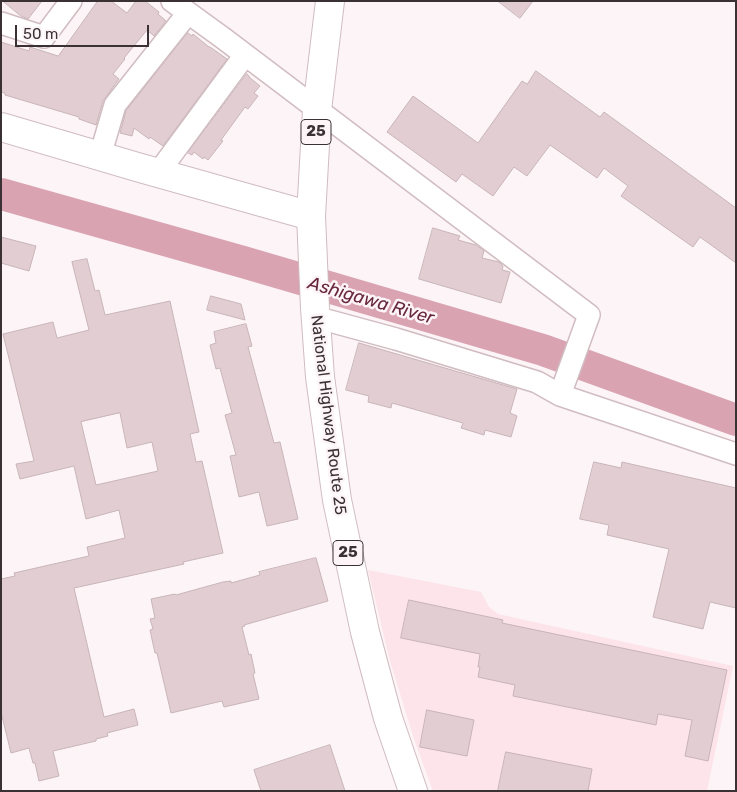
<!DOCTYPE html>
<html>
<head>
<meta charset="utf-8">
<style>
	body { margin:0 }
	#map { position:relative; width:737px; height:792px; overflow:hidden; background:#fcf4f6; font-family:Rubik,sans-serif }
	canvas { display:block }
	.frame { position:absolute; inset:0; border:2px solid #393133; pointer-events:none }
	.scale { position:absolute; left:15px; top:25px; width:134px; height:22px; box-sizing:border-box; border:2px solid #393133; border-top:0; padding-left:6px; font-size:15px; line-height:18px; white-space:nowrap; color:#393133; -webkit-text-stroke:4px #fcf4f6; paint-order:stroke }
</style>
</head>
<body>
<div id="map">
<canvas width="737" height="792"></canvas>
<div class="frame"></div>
<div class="scale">50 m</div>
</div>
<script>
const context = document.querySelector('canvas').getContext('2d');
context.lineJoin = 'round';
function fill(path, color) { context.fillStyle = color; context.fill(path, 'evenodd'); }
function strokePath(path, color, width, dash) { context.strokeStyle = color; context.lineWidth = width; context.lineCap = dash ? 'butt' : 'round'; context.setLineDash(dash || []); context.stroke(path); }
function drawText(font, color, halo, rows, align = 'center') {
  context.font = font + ' Rubik,sans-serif'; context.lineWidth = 5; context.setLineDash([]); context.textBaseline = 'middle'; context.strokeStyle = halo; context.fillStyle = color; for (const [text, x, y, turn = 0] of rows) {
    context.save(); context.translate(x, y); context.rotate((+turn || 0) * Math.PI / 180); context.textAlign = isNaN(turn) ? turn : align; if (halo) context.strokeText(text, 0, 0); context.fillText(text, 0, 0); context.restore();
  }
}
fill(new Path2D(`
	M 368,570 L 481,592 L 489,607 L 498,614 L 733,666 L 707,791 L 433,791 L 414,739 L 390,661 Z`), '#fce4ea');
strokePath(new Path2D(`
	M 1,194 L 243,262 L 543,350 L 736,420`), '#d9a3b2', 32);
const building = new Path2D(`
	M 3,1 L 42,1 L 28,19 L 21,16 Z
	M 98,1 L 111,1 L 127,13 L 136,1 L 145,1 L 159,12 L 158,14 L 166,21 L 154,36 L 147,30 L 124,58 L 125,59 L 113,74 L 119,79 L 103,101 L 96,125 L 79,119 L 79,117 L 5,95 L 5,93 L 1,92 L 1,42 L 29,51 L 30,47 L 58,56 Z
	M 498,1 L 533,1 L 520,18 Z
	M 188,33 L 192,36 L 193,34 L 209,47 L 210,47 L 227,59 L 163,146 L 150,137 L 149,139 L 134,128 L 132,136 L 120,133 L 126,111 Z
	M 536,71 L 600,117 L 604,112 L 736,208 L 736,263 L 700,237 L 693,247 L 621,196 L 628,186 L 604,168 L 597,178 L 550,145 L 527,176 L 514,167 L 493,196 L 462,174 L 456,182 L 387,132 L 413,96 L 478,143 L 522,81 L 527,84 Z
	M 247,74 L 249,76 L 249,77 L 260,86 L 254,93 L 258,96 L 248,109 L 245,107 L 221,140 L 223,141 L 208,160 L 204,157 L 203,159 L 194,152 L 192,155 L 188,153 Z
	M 433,228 L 460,236 L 458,240 L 476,245 L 484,251 L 482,258 L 499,262 L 503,266 L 502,270 L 510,272 L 501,303 L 419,279 Z
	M 1,237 L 36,246 L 29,271 L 1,263 Z
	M 87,259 L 95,291 L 99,290 L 105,315 L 170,301 L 199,432 L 190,434 L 196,462 L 202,461 L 223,553 L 183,562 L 184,564 L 74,588 L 104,717 L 134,709 L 138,725 L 107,733 L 108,736 L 96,739 L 96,741 L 53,751 L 59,776 L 39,781 L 35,763 L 33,763 L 29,748 L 11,753 L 1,712 L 1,579 L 15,576 L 14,573 L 89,556 L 87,547 L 125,538 L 119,510 L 86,519 L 74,466 L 20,479 L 16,464 L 34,461 L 3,334 L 53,322 L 57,338 L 89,330 L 72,262 ZM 120,413 L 127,448 L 152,442 L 158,471 L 96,485 L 81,422 Z
	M 211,296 L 241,304 L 245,320 L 207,310 Z
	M 246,324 L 252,346 L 248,347 L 274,443 L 280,442 L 298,519 L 267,526 L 259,492 L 239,497 L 230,456 L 236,455 L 225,415 L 232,413 L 220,368 L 216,369 L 210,345 L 216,343 L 214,332 Z
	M 359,343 L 517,389 L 510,413 L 517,416 L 511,437 L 485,430 L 484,435 L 461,428 L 463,423 L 392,403 L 391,408 L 368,402 L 369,396 L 346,390 Z
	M 594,462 L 621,468 L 622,462 L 736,488 L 736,608 L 710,602 L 703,629 L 653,617 L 669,549 L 607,535 L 609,525 L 580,519 Z
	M 316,558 L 328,601 L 244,625 L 245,626 L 242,627 L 249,655 L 251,654 L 255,673 L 253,674 L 259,699 L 224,707 L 222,701 L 171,713 L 157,653 L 155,653 L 150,630 L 153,629 L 150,619 L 155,618 L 151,599 L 175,594 L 176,595 L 223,582 L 231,581 L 231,583 L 260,575 L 259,572 Z
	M 409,600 L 503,620 L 502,623 L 727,670 L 708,761 L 685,756 L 692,720 L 658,714 L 656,725 L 513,696 L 515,685 L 478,677 L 480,667 L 478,667 L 480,654 L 401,638 Z
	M 427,710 L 474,720 L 467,756 L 420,747 Z
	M 330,745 L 345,791 L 261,791 L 254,770 Z
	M 506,752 L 592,769 L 588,791 L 498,791 Z`);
fill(building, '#e2cdd2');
strokePath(building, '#c8b4b9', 1);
const street = new Path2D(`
	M 172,1 L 223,38 L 589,315 L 560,395
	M 1,23 L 44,37 L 71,1
	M 100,156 L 115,105 L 188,13
	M 158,173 L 245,55
	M 315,317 L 396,339 L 537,382 L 560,395 L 736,454`);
const secondary = new Path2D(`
	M 1,127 L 137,167 L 311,216`);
const highway = new Path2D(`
	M 330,1 L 317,110 L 311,216 L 315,308 L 320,377 L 337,500 L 365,632 L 388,718 L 413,791`);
strokePath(street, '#d0bcc1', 24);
strokePath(secondary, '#d0bcc1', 30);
strokePath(highway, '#d0bcc1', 30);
strokePath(street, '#fff', 21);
strokePath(secondary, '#fff', 28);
strokePath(highway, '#fff', 28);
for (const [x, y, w] of [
	[316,132,30],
	[348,553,30]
]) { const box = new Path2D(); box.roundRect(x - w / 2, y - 12.5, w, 25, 4); context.fillStyle = '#fcf4f6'; context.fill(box); strokePath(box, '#393133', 1); }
drawText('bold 15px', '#393133', null, [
	["25",316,132],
	["25",348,553]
]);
drawText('16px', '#393133', '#fcf4f6', [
	["National Highway Route 25",328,415,83]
]);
drawText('italic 18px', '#67273d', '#fcf4f6', [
	["Ashigawa River",371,301,16]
]);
</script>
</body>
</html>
